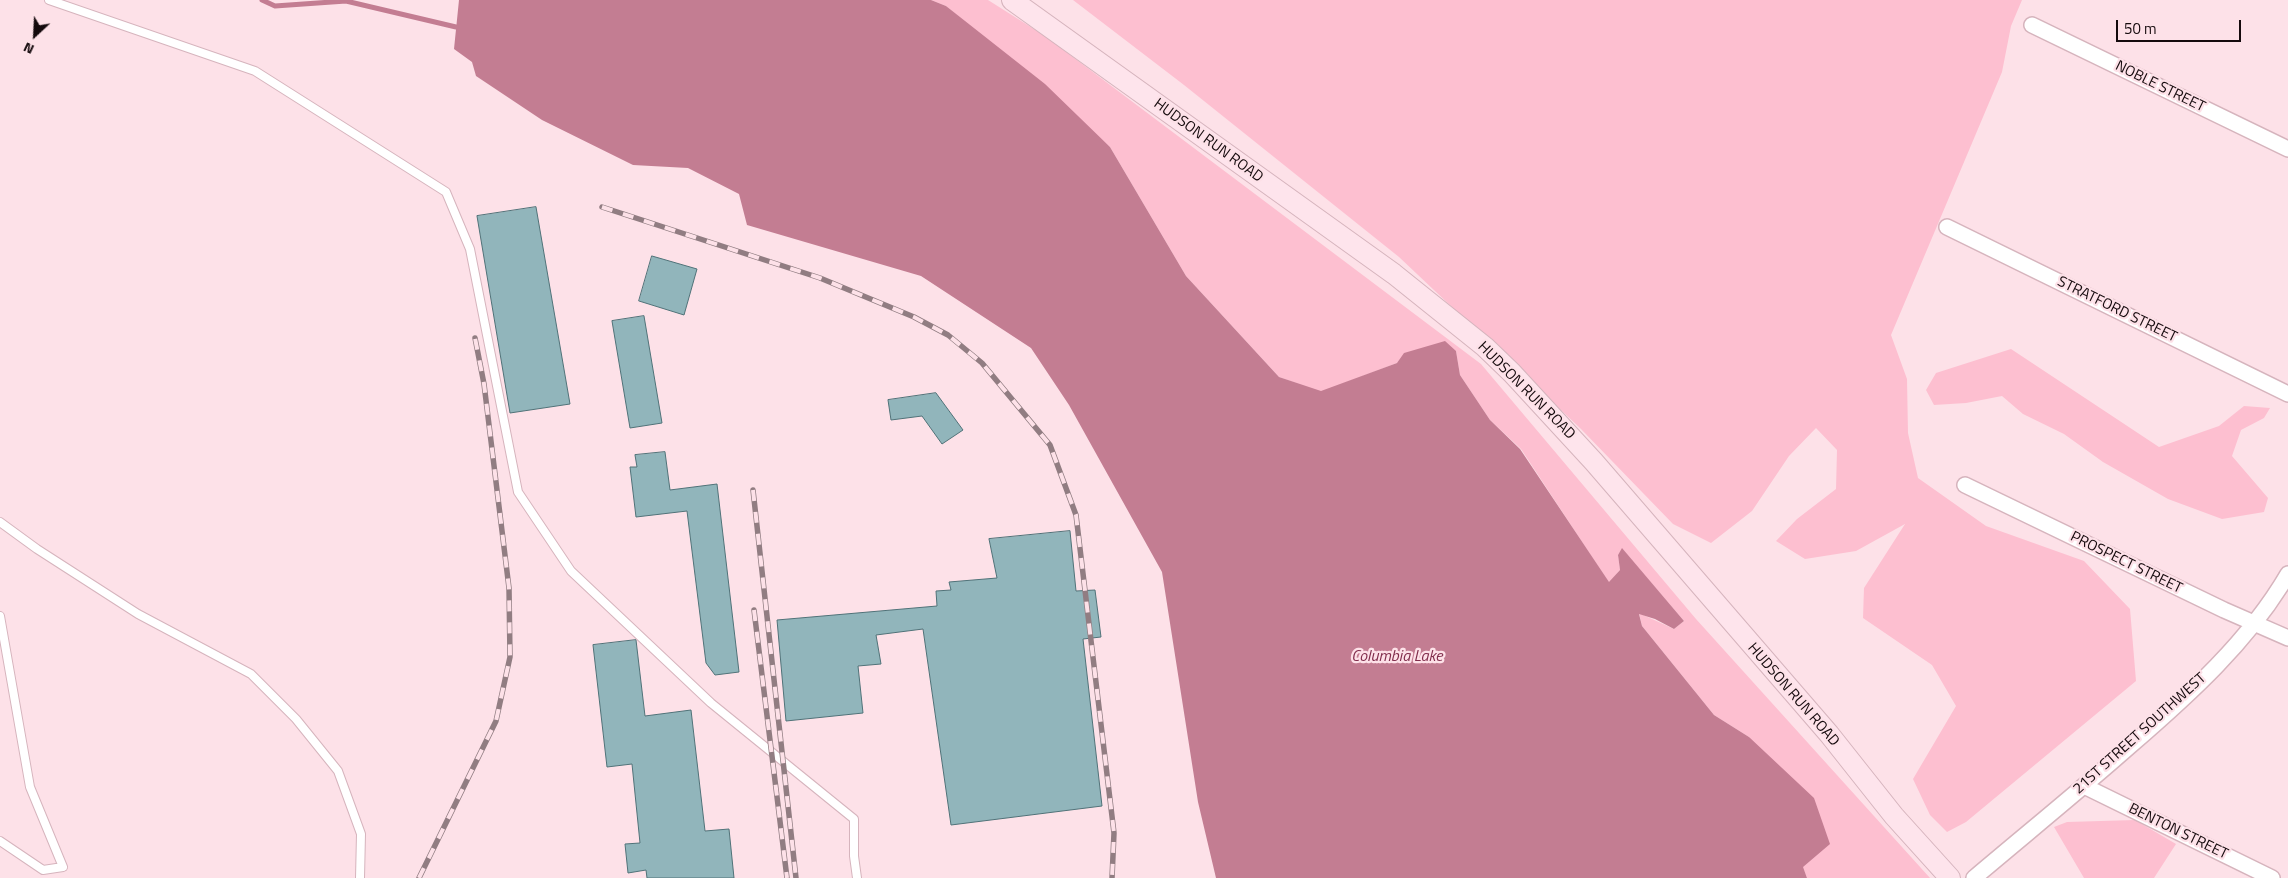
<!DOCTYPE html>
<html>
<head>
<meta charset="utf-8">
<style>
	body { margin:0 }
	#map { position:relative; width:2288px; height:878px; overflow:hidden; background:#fde1e8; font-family:"Titillium Web",sans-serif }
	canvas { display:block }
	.north { position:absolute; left:10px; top:10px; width:50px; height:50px; -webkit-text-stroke:4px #fde1e8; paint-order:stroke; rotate:205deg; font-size:14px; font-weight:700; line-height:20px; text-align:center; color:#150a0d }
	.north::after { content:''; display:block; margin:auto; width:18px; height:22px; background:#150a0d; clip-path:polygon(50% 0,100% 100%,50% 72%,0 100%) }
	.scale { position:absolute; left:2116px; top:20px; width:125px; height:22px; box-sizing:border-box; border:2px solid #150a0d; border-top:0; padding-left:6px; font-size:15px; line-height:18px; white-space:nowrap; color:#150a0d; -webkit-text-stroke:4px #fde1e8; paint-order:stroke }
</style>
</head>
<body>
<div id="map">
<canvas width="2288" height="878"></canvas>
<div class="north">N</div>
<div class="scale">50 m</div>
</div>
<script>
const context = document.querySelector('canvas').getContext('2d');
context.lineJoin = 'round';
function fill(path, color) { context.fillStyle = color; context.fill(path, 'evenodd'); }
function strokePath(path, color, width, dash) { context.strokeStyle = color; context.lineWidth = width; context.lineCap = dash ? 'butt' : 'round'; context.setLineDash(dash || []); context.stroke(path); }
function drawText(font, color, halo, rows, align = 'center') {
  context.font = font + ' "Titillium Web",sans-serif'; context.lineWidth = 4.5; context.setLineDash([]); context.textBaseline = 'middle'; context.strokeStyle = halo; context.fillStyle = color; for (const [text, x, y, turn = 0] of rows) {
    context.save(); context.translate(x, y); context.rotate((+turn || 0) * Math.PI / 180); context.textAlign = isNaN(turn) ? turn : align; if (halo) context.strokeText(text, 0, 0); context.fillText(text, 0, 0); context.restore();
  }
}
fill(new Path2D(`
	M 931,0 L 988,0 L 1045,36 L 1481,364 L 1696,619 L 1930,878 L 1807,878 L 1749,737 L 1714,715 L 1642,626 L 1639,613 L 1674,629 L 1684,621 L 1622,549 L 1618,555 L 1620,570 L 1609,583 L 1521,449 L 1490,420 L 1460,375 L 1456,351 L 1397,363 L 1321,392 L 1279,377 L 1186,276 L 1110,147 L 946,6 Z
	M 1073,0 L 2022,0 L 2011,26 L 2002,72 L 1891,335 L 1907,379 L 1908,433 L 1918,478 L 1986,526 L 2084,561 L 2130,609 L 2136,681 L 1966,822 L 1947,832 L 1930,815 L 1913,779 L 1956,706 L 1932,665 L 1863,618 L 1864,588 L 1905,524 L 1856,551 L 1805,559 L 1776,541 L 1797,519 L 1836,489 L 1837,450 L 1816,428 L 1789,456 L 1752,511 L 1711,543 L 1673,524 L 1581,429 L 1399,257 L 1184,85 Z
	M 2011,349 L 2159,447 L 2219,426 L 2244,406 L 2270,408 L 2264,418 L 2241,430 L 2232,456 L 2268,498 L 2264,512 L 2222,519 L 2168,499 L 2103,462 L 2064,434 L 2023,414 L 2002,396 L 1966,403 L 1934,405 L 1926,390 L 1936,373 Z
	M 2135,820 L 2176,844 L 2154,878 L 2084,878 L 2054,827 L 2067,822 Z`), '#fdbfd0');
fill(new Path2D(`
	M 459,0 L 931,0 L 946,6 L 1045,84 L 1110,147 L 1186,276 L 1279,377 L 1321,391 L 1397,363 L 1404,353 L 1445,341 L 1456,351 L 1460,375 L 1490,420 L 1520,449 L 1609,582 L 1620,570 L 1618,555 L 1622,548 L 1684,621 L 1674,629 L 1655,619 L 1639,614 L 1642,626 L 1714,715 L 1749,737 L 1814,798 L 1830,844 L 1803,867 L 1807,878 L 1216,878 L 1198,802 L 1162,572 L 1069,405 L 1031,348 L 921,276 L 747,225 L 739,194 L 688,168 L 633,165 L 542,120 L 476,76 L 472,62 L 454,49 Z`), '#c37d92');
strokePath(new Path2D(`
	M 262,0 L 275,6 L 346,1 L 456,27`), '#c37d92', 5);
const building = new Path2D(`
	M 536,207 L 570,404 L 510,413 L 477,216 Z
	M 652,256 L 697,269 L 684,315 L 639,301 Z
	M 644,316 L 662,423 L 630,428 L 612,321 Z
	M 936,393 L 963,430 L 942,444 L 922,416 L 891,420 L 888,400 Z
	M 665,452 L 670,490 L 717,484 L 739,672 L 715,675 L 706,663 L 687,511 L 636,517 L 630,467 L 637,467 L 635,455 Z
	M 1070,531 L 1076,591 L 1095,590 L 1101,637 L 1083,639 L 1102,806 L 951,825 L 923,629 L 876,635 L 881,664 L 858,666 L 863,713 L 786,721 L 777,620 L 937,606 L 936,591 L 951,590 L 949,582 L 997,578 L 989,539 Z
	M 636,640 L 645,716 L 691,710 L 705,831 L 729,829 L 734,878 L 647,878 L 646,870 L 628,873 L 625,844 L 640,843 L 632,764 L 607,767 L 593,645 Z`);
fill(building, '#91b5bb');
strokePath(building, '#507278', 1);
const lane = new Path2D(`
	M 49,0 L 255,71 L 446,192 L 470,249 L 518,492 L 571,571 L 711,703 L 854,819 L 854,856 L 857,878
	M 0,522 L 37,549 L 138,614 L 251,674 L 296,719 L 338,771 L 361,834 L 360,878
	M 0,616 L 30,787 L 63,867 L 43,870 L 0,841`);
const street = new Path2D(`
	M 2032,25 L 2288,149
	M 1947,227 L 2288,394
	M 1965,485 L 2224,610 L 2288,638
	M 2084,786 L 2272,878
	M 1974,878 C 2026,834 2079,791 2130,746 C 2189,695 2249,641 2288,574`);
const secondary = new Path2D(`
	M 1012,0 L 1394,274 L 1485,347 L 1512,373 L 1594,462 L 1829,734 L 1894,816 L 1950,878`);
strokePath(lane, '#d6b4bd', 10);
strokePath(street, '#d6b4bd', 18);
strokePath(secondary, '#d6b4bd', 22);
strokePath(lane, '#fff', 8);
strokePath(street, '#fff', 15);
strokePath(secondary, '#fee4ec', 20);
const rail = new Path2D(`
	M 602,207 L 820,278 L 914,317 L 948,335 L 982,363 L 1050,445 L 1076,515 L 1114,833 L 1112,878
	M 753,490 L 796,878
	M 754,610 L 787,878
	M 419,878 L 496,721 L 510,657 L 509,588 L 484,384 L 475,338`);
strokePath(rail, '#917d82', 5.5);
strokePath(rail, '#fde1e8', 4, [11]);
drawText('15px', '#150a0d', '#fde1e8', [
	["NOBLE STREET",2160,87,26],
	["HUDSON RUN ROAD",1208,141,36],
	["STRATFORD STREET",2117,310,26],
	["HUDSON RUN ROAD",1526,391,45],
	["PROSPECT STREET",2126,563,26],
	["HUDSON RUN ROAD",1793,695,49],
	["21ST STREET SOUTHWEST",2140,734,-42],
	["BENTON STREET",2178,832,26]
]);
drawText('italic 16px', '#812d4c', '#fde1e8', [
	["Columbia Lake",1397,657]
]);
</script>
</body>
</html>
